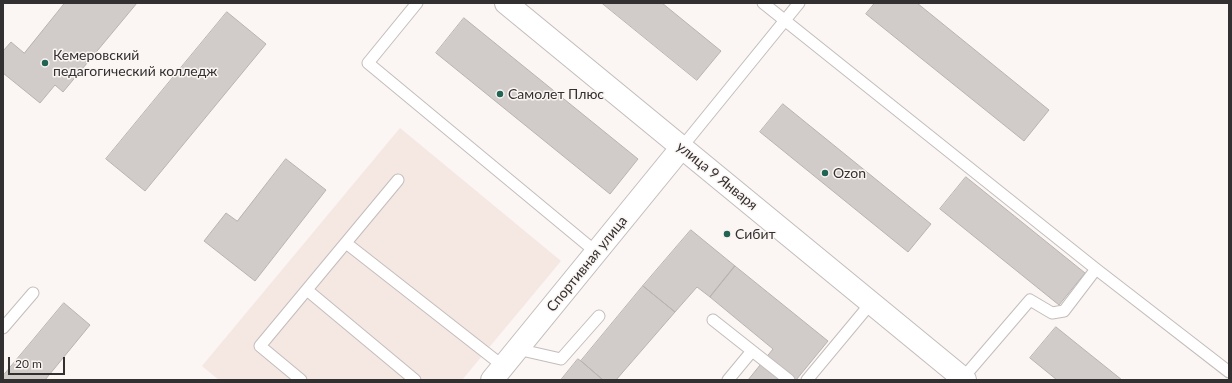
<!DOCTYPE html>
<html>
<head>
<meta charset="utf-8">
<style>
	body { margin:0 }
	#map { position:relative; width:1232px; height:383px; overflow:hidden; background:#fbf5f3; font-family:Lato,sans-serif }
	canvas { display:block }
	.frame { position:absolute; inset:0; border:4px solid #323030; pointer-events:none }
	.scale { position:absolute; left:8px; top:357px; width:57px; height:18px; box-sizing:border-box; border:2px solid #323030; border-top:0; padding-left:5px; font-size:12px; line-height:14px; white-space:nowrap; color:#323030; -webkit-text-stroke:3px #fbf5f3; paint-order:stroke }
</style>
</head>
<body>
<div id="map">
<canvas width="1232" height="383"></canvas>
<div class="frame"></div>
<div class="scale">20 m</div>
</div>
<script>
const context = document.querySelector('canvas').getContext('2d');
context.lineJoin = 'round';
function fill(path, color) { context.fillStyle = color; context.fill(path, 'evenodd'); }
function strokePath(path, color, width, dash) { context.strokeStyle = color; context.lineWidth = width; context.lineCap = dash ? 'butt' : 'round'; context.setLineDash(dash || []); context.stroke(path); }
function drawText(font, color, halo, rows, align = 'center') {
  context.font = font + ' Lato,sans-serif'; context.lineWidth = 3; context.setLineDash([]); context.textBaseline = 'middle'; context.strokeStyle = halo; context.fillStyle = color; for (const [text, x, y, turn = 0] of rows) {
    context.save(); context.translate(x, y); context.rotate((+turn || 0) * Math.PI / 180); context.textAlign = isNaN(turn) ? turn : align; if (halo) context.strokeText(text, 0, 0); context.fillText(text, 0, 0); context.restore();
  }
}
fill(new Path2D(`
	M 400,128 L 561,261 L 462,380 L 219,380 L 202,366 Z`), '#f5e7e2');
const building = new Path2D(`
	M 65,3 L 137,3 L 63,92 L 55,85 L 40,103 L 3,73 L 3,51 L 11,42 L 24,53 Z
	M 602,3 L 662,3 L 721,51 L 697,80 Z
	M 875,3 L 917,3 L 1049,110 L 1024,141 L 866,14 Z
	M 227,12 L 266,44 L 145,191 L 106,159 Z
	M 464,18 L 638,159 L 610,194 L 436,53 Z
	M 783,104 L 931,224 L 908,252 L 760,132 Z
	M 286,159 L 326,190 L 255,281 L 204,241 L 226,213 L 237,221 Z
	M 966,177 L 1085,273 L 1059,305 L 940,209 Z
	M 691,230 L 735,266 L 710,297 L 697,287 L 675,312 L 643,286 Z
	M 735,266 L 828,341 L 796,380 L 748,380 L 773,349 L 710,297 Z
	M 643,286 L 675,312 L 616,380 L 603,380 L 581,361 Z
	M 64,303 L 90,325 L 45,380 L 3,380 L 3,376 Z
	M 1056,327 L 1122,380 L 1057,380 L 1030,358 Z
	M 578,359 L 581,361 L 603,380 L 561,380 Z`);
fill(building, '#d1ccca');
strokePath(building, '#b8b3b1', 1);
const service = new Path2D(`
	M 417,3 L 368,63 L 596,252
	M 763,3 L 1096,269 L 1229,372
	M 682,147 L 799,3
	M 346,243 L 503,366
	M 307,290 L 415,380
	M 713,320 L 789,380
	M 3,328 L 33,293
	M 517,349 L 561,359 L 599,316
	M 963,378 L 1030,300 L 1052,313 L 1064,311 L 1096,269
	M 301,380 L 260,346 L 398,180
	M 728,380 L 752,351
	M 807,380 L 871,303`);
const minor = new Path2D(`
	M 492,380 L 682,147`);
const tertiary = new Path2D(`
	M 506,3 L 965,380`);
strokePath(service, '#c3bdbc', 13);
strokePath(minor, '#c3bdbc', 24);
strokePath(tertiary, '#c3bdbc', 24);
strokePath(service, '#fff', 11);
strokePath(minor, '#fff', 22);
strokePath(tertiary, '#fff', 22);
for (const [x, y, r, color] of [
	[45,63,4,"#226453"],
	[500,94,4,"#226453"],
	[825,173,4,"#226453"],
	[727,234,4,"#226453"]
]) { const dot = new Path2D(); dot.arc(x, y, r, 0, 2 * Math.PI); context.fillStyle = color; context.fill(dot); strokePath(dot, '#fbf5f3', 1.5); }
drawText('14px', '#323030', '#fbf5f3', [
	["Кемеровский",53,55],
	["педагогический колледж",53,71],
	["Самолет Плюс",508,94],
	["Ozon",833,173],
	["Сибит",735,234]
], 'left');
drawText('14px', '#323030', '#fbf5f3', [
	["улица 9 Января",717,176,39],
	["Спортивная улица",587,264,-51]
]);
</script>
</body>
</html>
